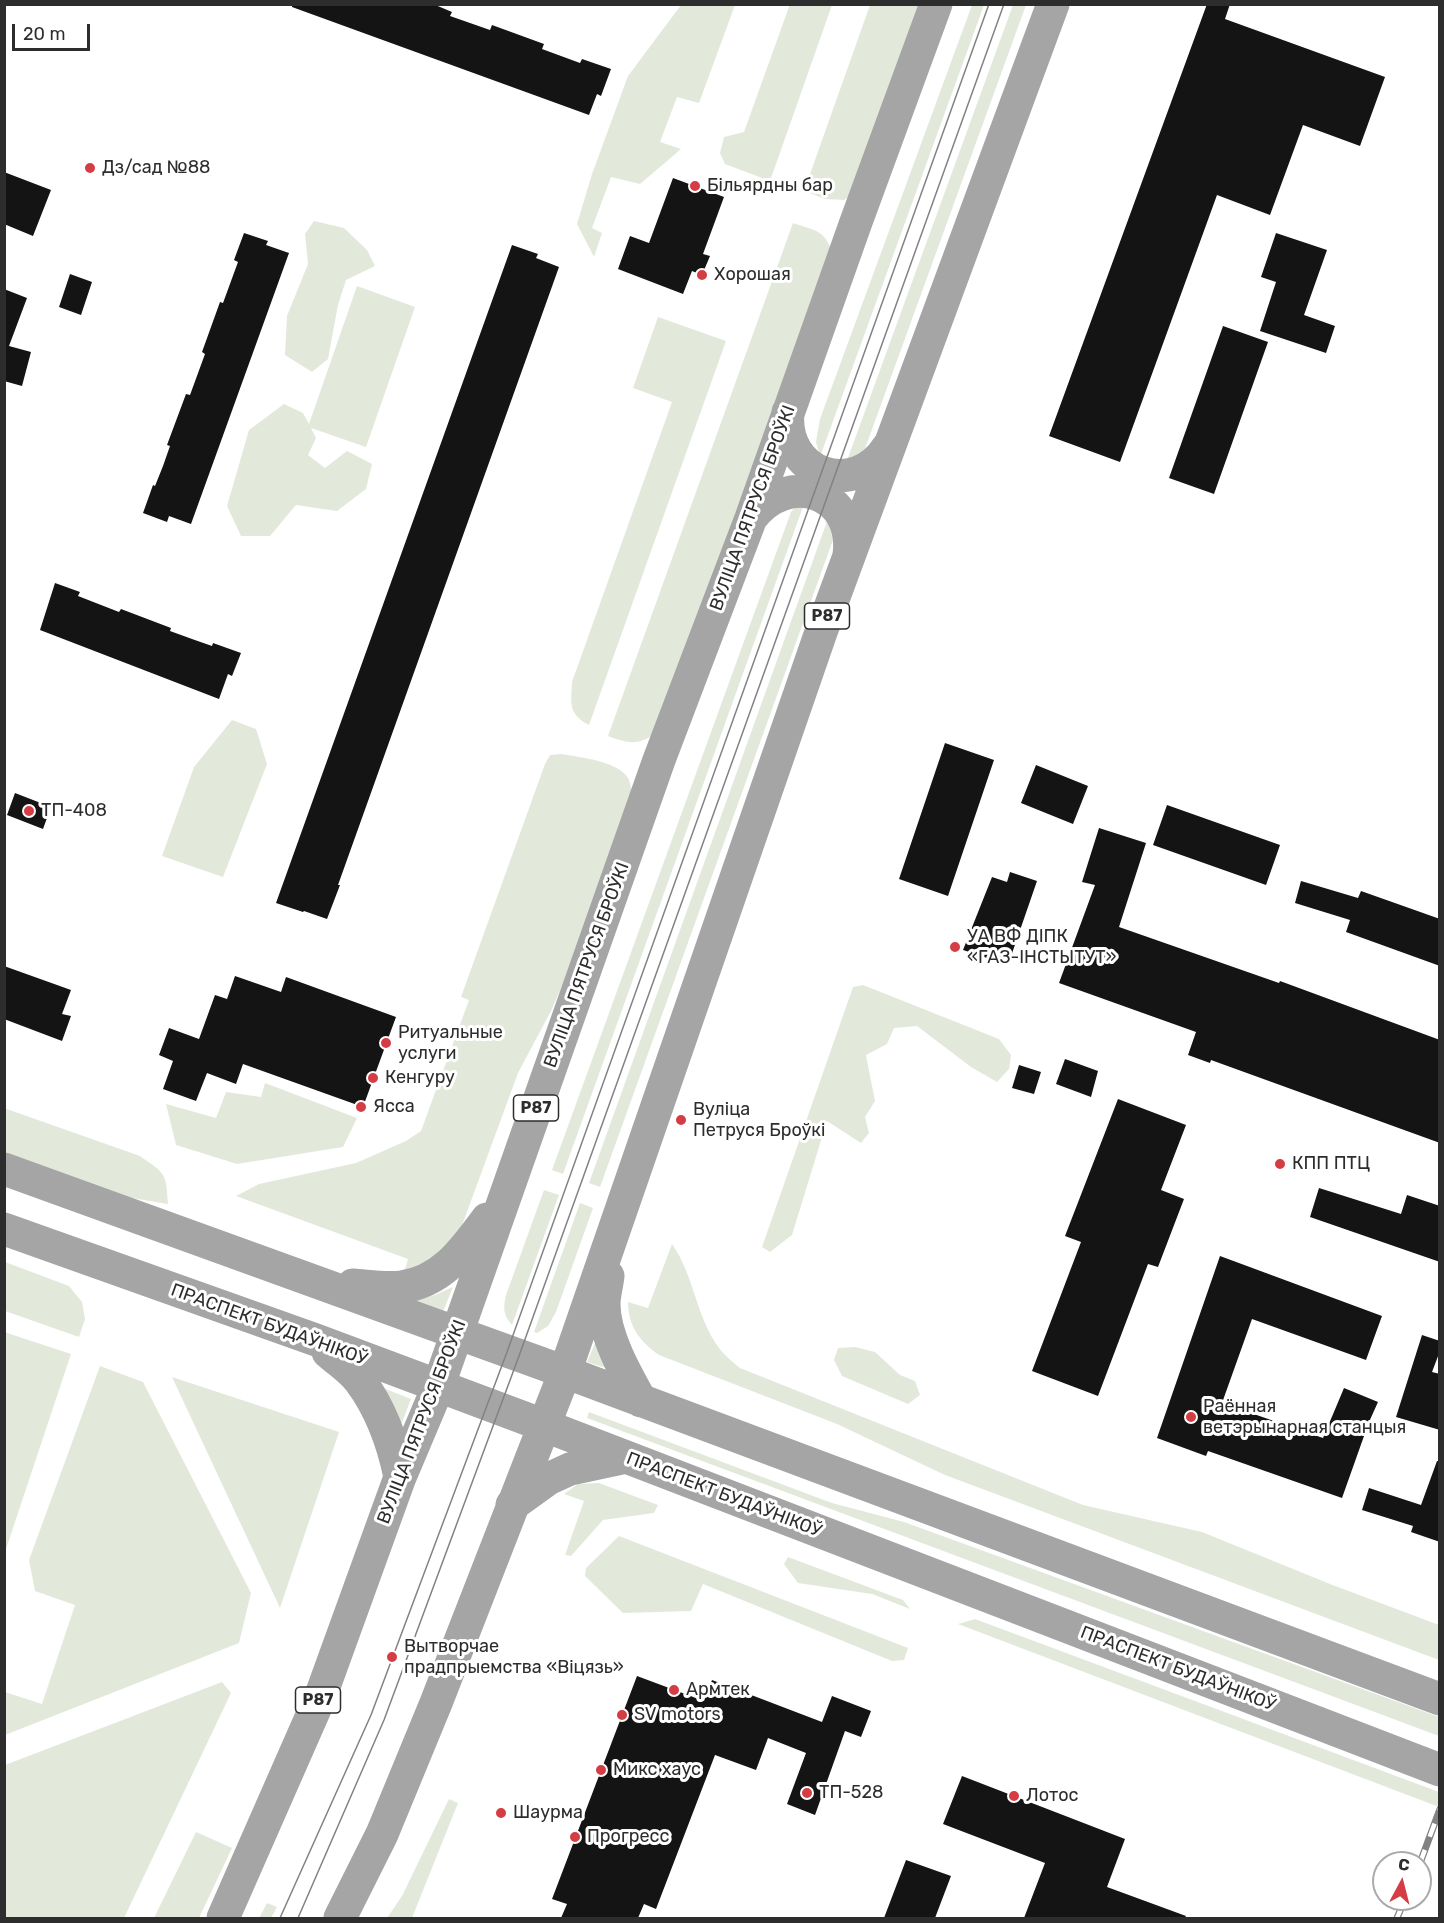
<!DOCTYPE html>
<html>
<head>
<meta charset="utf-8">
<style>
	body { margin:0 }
	#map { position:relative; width:1444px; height:1923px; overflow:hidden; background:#fff; font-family:Rubik,sans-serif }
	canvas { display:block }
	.frame { position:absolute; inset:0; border:6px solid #2d2d2d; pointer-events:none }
	.north { position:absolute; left:1372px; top:1851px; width:60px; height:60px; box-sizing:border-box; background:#fff; border:2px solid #ababab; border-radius:50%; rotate:7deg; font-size:16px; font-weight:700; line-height:24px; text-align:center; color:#2d2d2d }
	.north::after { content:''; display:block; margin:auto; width:21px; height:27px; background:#d53d44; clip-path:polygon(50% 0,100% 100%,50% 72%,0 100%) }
	.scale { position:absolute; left:12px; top:24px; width:78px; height:27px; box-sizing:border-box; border:3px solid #2d2d2d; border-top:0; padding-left:8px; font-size:18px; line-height:21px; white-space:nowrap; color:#2d2d2d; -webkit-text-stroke:4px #fff; paint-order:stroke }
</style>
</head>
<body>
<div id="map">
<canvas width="1444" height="1923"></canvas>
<div class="frame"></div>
<div class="north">С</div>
<div class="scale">20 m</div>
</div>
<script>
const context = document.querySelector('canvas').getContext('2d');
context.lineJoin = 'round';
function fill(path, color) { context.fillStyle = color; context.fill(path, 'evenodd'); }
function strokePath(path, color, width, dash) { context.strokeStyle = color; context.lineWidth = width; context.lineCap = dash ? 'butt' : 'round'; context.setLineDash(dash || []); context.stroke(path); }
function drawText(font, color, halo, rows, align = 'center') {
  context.font = font + ' Rubik,sans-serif'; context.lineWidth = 6; context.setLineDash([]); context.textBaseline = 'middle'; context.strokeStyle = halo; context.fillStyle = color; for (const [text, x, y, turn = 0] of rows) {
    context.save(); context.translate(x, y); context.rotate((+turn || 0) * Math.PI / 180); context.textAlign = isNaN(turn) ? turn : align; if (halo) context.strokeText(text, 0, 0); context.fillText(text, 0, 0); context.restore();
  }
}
fill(new Path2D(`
	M 790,4 L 832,5 L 770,181 L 725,164 L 720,153 L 724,137 L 744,132 Z
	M 681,5 L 735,5 L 699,103 L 677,97 L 660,142 L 681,149 L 640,184 L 611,177 L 592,228 L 602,233 L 594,257 L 577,224 L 592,174 L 628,76 Z
	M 870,5 L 919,5 L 854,193 L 844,200 L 825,199 L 804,191 Z
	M 972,5 L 984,5 L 820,457 L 816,442 L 820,419 Z
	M 1013,5 L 1026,5 L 862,457 L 845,466 Z
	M 314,221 L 344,228 L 367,250 L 375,266 L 346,280 L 338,305 L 328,359 L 312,372 L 285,355 L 287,316 L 308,264 L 305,234 Z
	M 793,223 C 816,231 824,229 833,254 L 660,731 C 638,745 632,745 608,736 Z
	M 357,286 L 415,307 L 366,447 L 311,428 L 316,438 L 308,455 L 325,468 L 347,451 L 372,464 L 366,489 L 337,511 L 296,505 L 270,536 L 241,536 L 227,506 L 249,430 L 284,404 L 303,413 L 309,424 Z
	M 658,317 L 726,341 L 589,725 C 568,714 571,704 572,682 L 672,402 L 633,388 Z
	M 804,504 L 563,1174 L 552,1170 L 791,512 L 797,505 Z
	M 830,513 L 838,526 L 600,1187 L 589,1183 Z
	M 232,720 L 256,729 L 267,764 L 223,877 L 162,856 L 194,767 Z
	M 561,754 C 579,757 618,761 628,778 C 631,783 631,792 633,797 L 579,946 L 552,1009 L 518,1073 L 457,1239 L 401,1283 L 408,1259 L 236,1196 L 259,1184 L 356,1163 L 406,1141 L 421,1131 L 469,1000 L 461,997 L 545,764 L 550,755 Z
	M 863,985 L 999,1039 L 1011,1055 L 1009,1069 L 997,1082 L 971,1067 L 917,1026 L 894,1028 L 887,1044 L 866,1055 L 875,1101 L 865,1117 L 869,1133 L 861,1143 L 827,1121 L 792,1235 L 770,1252 L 762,1247 L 853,987 Z
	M 265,1083 L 357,1118 L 343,1147 L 237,1164 L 176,1145 L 166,1104 L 216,1118 L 226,1092 L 261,1097 Z
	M 4,1108 L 140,1156 C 166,1174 166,1173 168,1204 L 96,1192 L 5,1157 Z
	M 544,1190 L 559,1195 L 512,1325 C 503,1315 503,1308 506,1295 Z
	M 580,1203 L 593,1208 L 556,1312 L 548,1326 L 537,1333 L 534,1332 Z
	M 672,1244 C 694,1275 696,1317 719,1348 C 724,1355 733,1362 740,1368 L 1083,1505 L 1202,1532 L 1330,1584 L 1439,1625 L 1439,1660 L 945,1475 L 837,1424 L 659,1355 C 640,1342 628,1326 628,1302 L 648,1308 Z
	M 5,1262 L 69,1286 L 82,1302 L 85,1319 L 79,1337 L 5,1311 Z
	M 453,1287 L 442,1314 L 411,1301 L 435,1295 Z
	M 600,1331 L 616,1371 L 587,1362 Z
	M 4,1332 L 71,1354 L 6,1549 L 4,1549 Z
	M 855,1347 L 875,1352 L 900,1375 L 915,1381 L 920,1395 L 908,1404 L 842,1376 L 834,1360 L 838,1348 Z
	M 100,1366 L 143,1382 L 251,1593 L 239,1643 L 5,1735 L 5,1692 L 42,1704 L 75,1605 L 35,1591 L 29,1560 Z
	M 172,1377 L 339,1432 L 280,1608 Z
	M 378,1386 L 411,1399 L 398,1433 Z
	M 589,1412 L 832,1503 L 904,1522 L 1439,1717 L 1439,1736 L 587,1418 Z
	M 599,1483 L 658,1505 L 654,1513 L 603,1520 L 571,1556 L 565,1555 L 584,1501 L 564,1494 L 578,1484 Z
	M 619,1536 L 908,1648 L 904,1660 L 892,1661 L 703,1584 L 691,1611 L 623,1613 L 585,1576 L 586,1568 Z
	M 788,1557 L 903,1600 L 910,1609 L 872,1594 L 798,1583 L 784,1564 Z
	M 975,1619 L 1439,1792 L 1439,1807 L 958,1624 Z
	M 222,1682 L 231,1693 L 124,1918 L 5,1918 L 5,1765 Z
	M 449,1799 L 458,1803 L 412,1918 L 387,1918 L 402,1896 Z
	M 196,1832 L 232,1848 L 199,1918 L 154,1918 Z
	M 267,1903 L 277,1907 L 271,1918 L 259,1918 Z`), '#e2e9db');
fill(new Path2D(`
	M 292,4 L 433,4 L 452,12 L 450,16 L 490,30 L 492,25 L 544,44 L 542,49 L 580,63 L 582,59 L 611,69 L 601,96 L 597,94 L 589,115 L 292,7 Z
	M 1207,4 L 1230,4 L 1225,19 L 1385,77 L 1360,146 L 1303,125 L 1270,215 L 1217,195 L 1120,462 L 1049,436 Z
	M 4,172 L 51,190 L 33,236 L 4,224 Z
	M 673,178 L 724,197 L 703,254 L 710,256 L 702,275 L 692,271 L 683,294 L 618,269 L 630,236 L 649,243 Z
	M 244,233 L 268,241 L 266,245 L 289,253 L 191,524 L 169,516 L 167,522 L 143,513 L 153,485 L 155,486 L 163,466 L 170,446 L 167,445 L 186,394 L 190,395 L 205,354 L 202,352 L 220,302 L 223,303 L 238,262 L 234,260 Z
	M 1276,233 L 1327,250 L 1304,315 L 1335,326 L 1326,353 L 1260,331 L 1276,282 L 1261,277 Z
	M 512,245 L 538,254 L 536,258 L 559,267 L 338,885 L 340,885 L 327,919 L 304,911 L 303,912 L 276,903 Z
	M 70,274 L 92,282 L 81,315 L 59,307 Z
	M 4,289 L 27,298 L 9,346 L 31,352 L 22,386 L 4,381 Z
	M 1223,326 L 1268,342 L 1214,494 L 1169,478 Z
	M 55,583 L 80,592 L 78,596 L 119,612 L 121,609 L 171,628 L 170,631 L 192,639 L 212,646 L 213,643 L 241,653 L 232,676 L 228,674 L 219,699 L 40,630 Z
	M 945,743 L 994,760 L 948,896 L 899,879 Z
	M 1036,765 L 1088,786 L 1073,824 L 1021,803 Z
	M 15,793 L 51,807 L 43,829 L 7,815 Z
	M 1167,805 L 1280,845 L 1266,885 L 1153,845 Z
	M 1099,828 L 1146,843 L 1119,927 L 1279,983 L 1280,981 L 1440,1040 L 1440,1143 L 1211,1060 L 1210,1063 L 1188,1055 L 1196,1032 L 1059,983 L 1095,885 L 1082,882 Z
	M 1010,872 L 1037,881 L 1008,965 L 963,950 L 992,877 L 1007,882 Z
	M 1301,881 L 1358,898 L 1361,891 L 1440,919 L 1440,966 L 1346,932 L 1350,920 L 1295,903 Z
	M 4,966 L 71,990 L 62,1014 L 71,1016 L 62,1041 L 4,1019 Z
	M 235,976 L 281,992 L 286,977 L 396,1017 L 363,1107 L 243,1064 L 236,1084 L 207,1073 L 196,1101 L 163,1089 L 173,1061 L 159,1055 L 169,1028 L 199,1039 L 215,995 L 227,999 Z
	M 1065,1059 L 1098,1071 L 1091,1097 L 1056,1084 Z
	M 1019,1065 L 1041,1072 L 1034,1094 L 1012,1088 Z
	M 1118,1099 L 1186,1125 L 1161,1190 L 1184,1199 L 1158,1267 L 1148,1264 L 1098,1396 L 1032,1371 L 1081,1242 L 1065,1236 Z
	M 1319,1188 L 1401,1214 L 1407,1195 L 1440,1206 L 1440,1262 L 1310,1217 Z
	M 1220,1256 L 1382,1316 L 1366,1360 L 1252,1319 L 1222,1403 L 1323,1438 L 1344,1388 L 1378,1402 L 1369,1422 L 1342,1498 L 1208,1451 L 1206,1456 L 1157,1438 Z
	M 1422,1335 L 1440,1341 L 1440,1351 L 1432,1372 L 1440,1374 L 1440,1430 L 1396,1417 Z
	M 1437,1461 L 1440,1461 L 1440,1542 L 1411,1532 L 1413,1526 L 1362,1510 L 1369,1488 L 1421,1505 Z
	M 637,1676 L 704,1701 L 712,1680 L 822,1722 L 832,1696 L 871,1711 L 861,1737 L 845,1731 L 815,1815 L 787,1804 L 806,1753 L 768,1738 L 756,1770 L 715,1755 L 656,1909 L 644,1904 L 638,1918 L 561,1918 L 567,1904 L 552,1899 Z
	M 962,1776 L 1125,1839 L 1107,1887 L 1186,1916 L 1185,1918 L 1024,1918 L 1045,1863 L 943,1824 Z
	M 906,1860 L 951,1876 L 935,1918 L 884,1918 Z`), '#141414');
strokePath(new Path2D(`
	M 788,412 C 782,474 854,500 888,447
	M 751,518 C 789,468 857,493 849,555
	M 4,1169 L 565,1372 L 1440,1699
	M 4,1229 L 316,1340 L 543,1425 L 1440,1770
	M 608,1276 C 607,1285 604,1295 604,1304 C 604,1336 626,1374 641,1401
	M 353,1285 C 368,1286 385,1289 401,1287 C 442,1282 464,1250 487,1219
	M 328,1352 C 338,1361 352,1370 360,1381 C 381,1409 393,1443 400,1477
	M 512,1505 L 548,1479 L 570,1469 L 626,1457
	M 223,1918 L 321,1695 L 400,1477 L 438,1387 L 659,760 L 751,518 L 856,222 L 936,4
	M 340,1918 L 382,1834 L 436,1703 L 565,1372 L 821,632 L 1053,4`), '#a5a5a5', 33);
strokePath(new Path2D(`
	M 280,1918 L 371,1715 L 507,1352 L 989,4
	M 298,1918 L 384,1720 L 519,1356 L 1004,4`), '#828282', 1.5);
const rail = new Path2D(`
	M 1420,1863 L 1440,1809
	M 1397,1918 L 1405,1899`);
strokePath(rail, '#828282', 7);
strokePath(rail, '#fff', 4.5, [14]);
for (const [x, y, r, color] of [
	[90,168,6,"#d53d44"],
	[695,186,6,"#d53d44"],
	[702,275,6,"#d53d44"],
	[29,811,6,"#d53d44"],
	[955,947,6,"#d53d44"],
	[386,1043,6,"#d53d44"],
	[373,1078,6,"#d53d44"],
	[361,1107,6,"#d53d44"],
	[681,1120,6,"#d53d44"],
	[1280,1164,6,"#d53d44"],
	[1191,1417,6,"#d53d44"],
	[392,1657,6,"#d53d44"],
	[674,1690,6,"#d53d44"],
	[622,1715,6,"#d53d44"],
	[601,1770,6,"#d53d44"],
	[807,1793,6,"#d53d44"],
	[1014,1796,6,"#d53d44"],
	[501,1813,6,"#d53d44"],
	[575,1837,6,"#d53d44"]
]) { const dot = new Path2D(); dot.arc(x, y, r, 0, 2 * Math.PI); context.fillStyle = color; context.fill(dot); strokePath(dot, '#fff', 2); }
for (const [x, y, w] of [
	[827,616,45],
	[536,1108,45],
	[318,1700,45]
]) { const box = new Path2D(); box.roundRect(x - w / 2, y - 13, w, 26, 4.5); context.fillStyle = '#fff'; context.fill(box); strokePath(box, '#2d2d2d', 1.5); }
drawText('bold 16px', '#2d2d2d', null, [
	["Р87",827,616],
	["Р87",536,1108],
	["Р87",318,1700]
]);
drawText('18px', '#2d2d2d', '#fff', [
	["Дз/сад №88",102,168],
	["Більярдны бар",707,186],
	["Хорошая",714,275],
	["ТП-408",41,811],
	["УА ВФ ДІПК",967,937],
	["«ГАЗ-ІНСТЫТУТ»",967,958],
	["Ритуальные",398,1033],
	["услуги",398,1054],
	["Кенгуру",385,1078],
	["Ясса",373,1107],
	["Вуліца",693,1110],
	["Петруся Броўкі",693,1131],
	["КПП ПТЦ",1292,1164],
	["Раённая",1203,1407],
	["ветэрынарная станцыя",1203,1428],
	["Вытворчае",404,1647],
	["прадпрыемства «Віцязь»",404,1668],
	["Армтек",686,1690],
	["SV motors",634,1715],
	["Микс хаус",613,1770],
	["ТП-528",819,1793],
	["Лотос",1026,1796],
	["Шаурма",513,1813],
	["Прогресс",587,1837]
], 'left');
drawText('18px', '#2d2d2d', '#fff', [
	["ВУЛІЦА ПЯТРУСЯ БРОЎКІ",753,508,-70],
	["ВУЛІЦА ПЯТРУСЯ БРОЎКІ",587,965,-70],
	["ПРАСПЕКТ БУДАЎНІКОЎ",269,1325,20],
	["ВУЛІЦА ПЯТРУСЯ БРОЎКІ",422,1422,-69],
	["ПРАСПЕКТ БУДАЎНІКОЎ",724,1495,21],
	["ПРАСПЕКТ БУДАЎНІКОЎ",1178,1669,21]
]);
</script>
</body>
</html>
